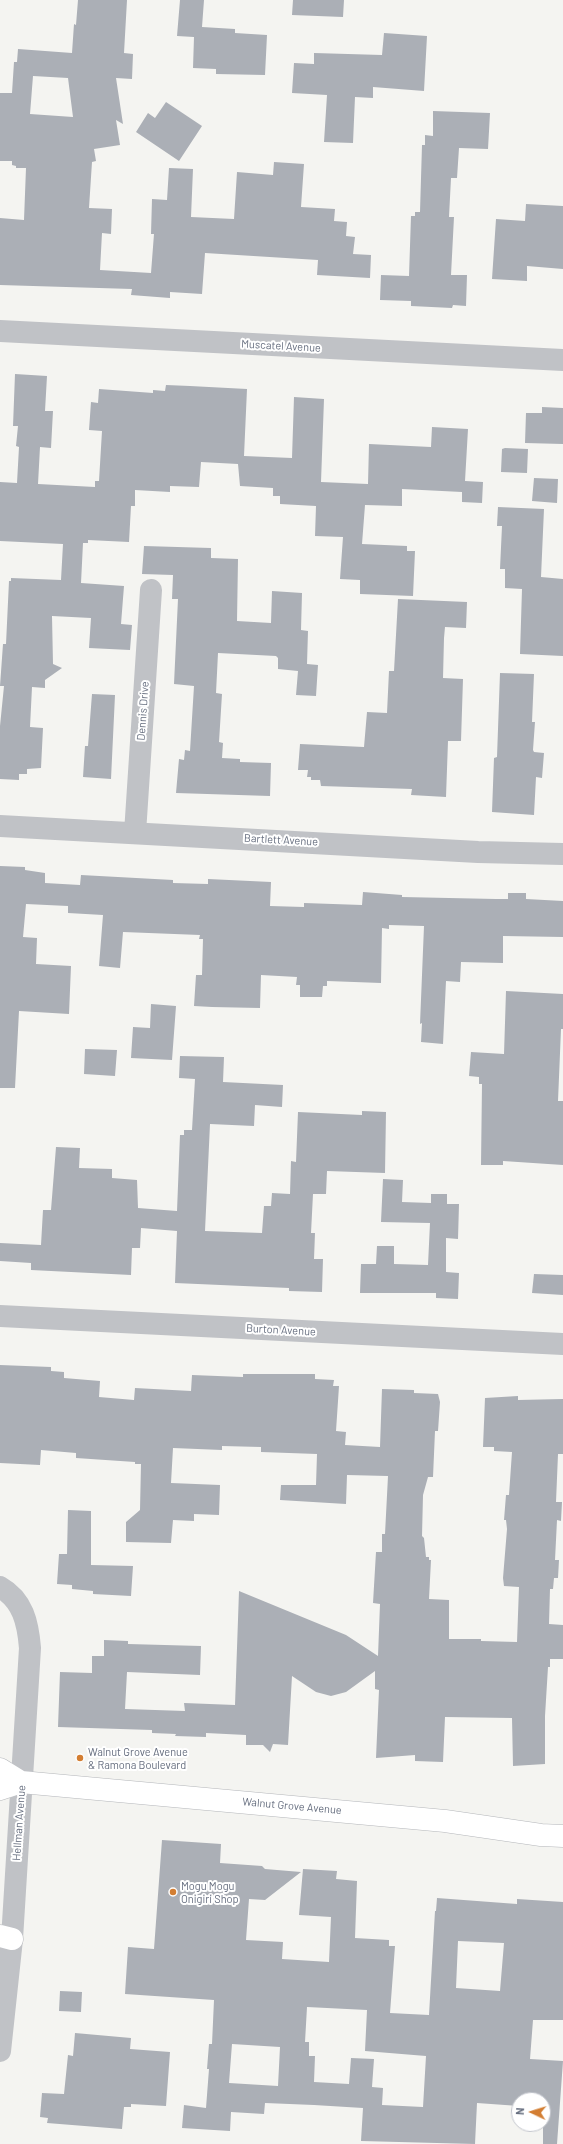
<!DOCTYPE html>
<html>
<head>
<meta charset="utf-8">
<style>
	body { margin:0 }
	#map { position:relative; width:563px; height:2144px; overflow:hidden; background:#f4f4f1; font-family:Barlow,sans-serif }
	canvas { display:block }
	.north { position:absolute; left:511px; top:2092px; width:40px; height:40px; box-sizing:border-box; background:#fff; border:1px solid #c2c5cc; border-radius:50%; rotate:274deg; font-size:11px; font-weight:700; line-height:16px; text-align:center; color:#666e7f }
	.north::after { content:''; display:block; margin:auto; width:14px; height:18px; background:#d37e32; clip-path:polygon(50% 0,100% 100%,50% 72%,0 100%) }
</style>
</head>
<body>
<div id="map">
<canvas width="563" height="2144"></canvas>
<div class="north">N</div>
</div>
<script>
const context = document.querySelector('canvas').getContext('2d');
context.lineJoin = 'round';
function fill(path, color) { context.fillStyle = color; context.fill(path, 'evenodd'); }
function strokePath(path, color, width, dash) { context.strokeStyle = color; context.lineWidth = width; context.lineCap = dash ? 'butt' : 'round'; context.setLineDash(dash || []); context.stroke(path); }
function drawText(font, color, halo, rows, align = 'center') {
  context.font = font + ' Barlow,sans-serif'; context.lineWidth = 4; context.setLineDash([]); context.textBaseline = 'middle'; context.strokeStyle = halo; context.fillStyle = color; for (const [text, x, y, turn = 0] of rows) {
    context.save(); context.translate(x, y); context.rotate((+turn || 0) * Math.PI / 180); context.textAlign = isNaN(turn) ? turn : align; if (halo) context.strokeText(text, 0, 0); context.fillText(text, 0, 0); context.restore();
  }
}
fill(new Path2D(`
	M 78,0 L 127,0 L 124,53 L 133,54 L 132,79 L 116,78 L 123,124 L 116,120 L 120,145 L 94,149 L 96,161 L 92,162 L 89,208 L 112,209 L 111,234 L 102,233 L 100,270 L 151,273 L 154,234 L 151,234 L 152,199 L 167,200 L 169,168 L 193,169 L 191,217 L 234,219 L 237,172 L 273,175 L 274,162 L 304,164 L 301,207 L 335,209 L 334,221 L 347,222 L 346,236 L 355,237 L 353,254 L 371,255 L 370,278 L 317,275 L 318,260 L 205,253 L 202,294 L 170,292 L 170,298 L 131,295 L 132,289 L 0,285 L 0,218 L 24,220 L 26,168 L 16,168 L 16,166 L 12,165 L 12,161 L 0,161 L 0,93 L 12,93 L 14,62 L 17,62 L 18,49 L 72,53 L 74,24 L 76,25 ZM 33,76 L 68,78 L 73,117 L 30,114 Z
	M 180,0 L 204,0 L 202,27 L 235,29 L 235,33 L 267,35 L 265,75 L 216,74 L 216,69 L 193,68 L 194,37 L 177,36 Z
	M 293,0 L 344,0 L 343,17 L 292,15 Z
	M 384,33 L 427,36 L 424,91 L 373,87 L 373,98 L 355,97 L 353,143 L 324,142 L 327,95 L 292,93 L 294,63 L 314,64 L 314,53 L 382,55 Z
	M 166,102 L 202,126 L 179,161 L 136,132 L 148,113 L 155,118 Z
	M 433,111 L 490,113 L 488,149 L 459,148 L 457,178 L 451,178 L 449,217 L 454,217 L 451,275 L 467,275 L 466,306 L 453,305 L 452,308 L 411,306 L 411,301 L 380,300 L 381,275 L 409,276 L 411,216 L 415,216 L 415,212 L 420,212 L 422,145 L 425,145 L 425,135 L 433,136 Z
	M 526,204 L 563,206 L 563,269 L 527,266 L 527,281 L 492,279 L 496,219 L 525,221 Z
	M 15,374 L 47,376 L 45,411 L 53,411 L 51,448 L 40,447 L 38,484 L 95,487 L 95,481 L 99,481 L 102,431 L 89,430 L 91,402 L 98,403 L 99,389 L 153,393 L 153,390 L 165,391 L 166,385 L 190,386 L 247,389 L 244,456 L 292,458 L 294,397 L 324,399 L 321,482 L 368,484 L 369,444 L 431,447 L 432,427 L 468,429 L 465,481 L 483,482 L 482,503 L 462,502 L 462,492 L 402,489 L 402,506 L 365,505 L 362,544 L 407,546 L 407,551 L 415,551 L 413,596 L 360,594 L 360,580 L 340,579 L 343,537 L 315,536 L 316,506 L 280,504 L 280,496 L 273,496 L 273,488 L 240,486 L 238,464 L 201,462 L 199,487 L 170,486 L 170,492 L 135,490 L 135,506 L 131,506 L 129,542 L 88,540 L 88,543 L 83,543 L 81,583 L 124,586 L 121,624 L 132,625 L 130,650 L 89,648 L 91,618 L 52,616 L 53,664 L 62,668 L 45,680 L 45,688 L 32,687 L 30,727 L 43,728 L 41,768 L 27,769 L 27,774 L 19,774 L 19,780 L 0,779 L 0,726 L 4,686 L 0,686 L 3,644 L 6,644 L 9,581 L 11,581 L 11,578 L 61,580 L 63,544 L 0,541 L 0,482 L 17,483 L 19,447 L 16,446 L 18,426 L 13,426 Z
	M 542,407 L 563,408 L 563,444 L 525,443 L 526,413 L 542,413 Z
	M 505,448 L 528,449 L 527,473 L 501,472 L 502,449 Z
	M 534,478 L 558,479 L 557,503 L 532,501 Z
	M 498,507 L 544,509 L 541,577 L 563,579 L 563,656 L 520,654 L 522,589 L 505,588 L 505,569 L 500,569 L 502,526 L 497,526 Z
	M 144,546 L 211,548 L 211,558 L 238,559 L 237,621 L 271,623 L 272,591 L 302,593 L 301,630 L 308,631 L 307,664 L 318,665 L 316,696 L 296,695 L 298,671 L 278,669 L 278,658 L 276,656 L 218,653 L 216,693 L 222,694 L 219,742 L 223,743 L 222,758 L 240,759 L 240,762 L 271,763 L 270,796 L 176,793 L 179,759 L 184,760 L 185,750 L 190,751 L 194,686 L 174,684 L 178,599 L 172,599 L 173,575 L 142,574 Z
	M 398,599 L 467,602 L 466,628 L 445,627 L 444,638 L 443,678 L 463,679 L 461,741 L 448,741 L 446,797 L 411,795 L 412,789 L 321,786 L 320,780 L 311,780 L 311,777 L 307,777 L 308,770 L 298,770 L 300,744 L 364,747 L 367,712 L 387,713 L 389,671 L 394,671 Z
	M 500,673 L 534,674 L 532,722 L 535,722 L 533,750 L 534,752 L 544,753 L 542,778 L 536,777 L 534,815 L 492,812 L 494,758 L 497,757 Z
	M 92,694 L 115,695 L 111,779 L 83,777 L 85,746 L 88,746 Z
	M 0,866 L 25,867 L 25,870 L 45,873 L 45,883 L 80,885 L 81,875 L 173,880 L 173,883 L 208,884 L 208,879 L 271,882 L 270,906 L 304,907 L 304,903 L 362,905 L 363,892 L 402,895 L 402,897 L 496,899 L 508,899 L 508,893 L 526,893 L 526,899 L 563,901 L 563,937 L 503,936 L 503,963 L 461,962 L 460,982 L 446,981 L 443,1044 L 421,1042 L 422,1023 L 420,1024 L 424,926 L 389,925 L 389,929 L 382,928 L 381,983 L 327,981 L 327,986 L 323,986 L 322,997 L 300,997 L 300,985 L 296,985 L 297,977 L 261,975 L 260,1008 L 212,1007 L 194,1006 L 196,975 L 202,975 L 203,939 L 199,939 L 200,935 L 123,932 L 120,968 L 99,966 L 103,915 L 68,913 L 68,906 L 26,904 L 23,937 L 37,938 L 36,964 L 71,966 L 69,1014 L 19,1011 L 15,1088 L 0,1088 Z
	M 506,991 L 563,994 L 563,1029 L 561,1029 L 558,1101 L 563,1101 L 563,1165 L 503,1161 L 503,1165 L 481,1165 L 482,1084 L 479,1084 L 479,1077 L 469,1076 L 471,1052 L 504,1054 Z
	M 151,1004 L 176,1006 L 172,1060 L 131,1058 L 133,1027 L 150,1028 Z
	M 85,1049 L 117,1050 L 115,1076 L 84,1074 Z
	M 180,1056 L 224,1057 L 223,1082 L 283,1085 L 282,1107 L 255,1105 L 254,1126 L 210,1124 L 205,1231 L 262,1233 L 264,1206 L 271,1206 L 272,1193 L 290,1194 L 291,1161 L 296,1162 L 298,1112 L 362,1115 L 362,1111 L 386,1112 L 385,1173 L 327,1171 L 326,1194 L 313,1194 L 311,1233 L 315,1233 L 314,1259 L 323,1259 L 322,1292 L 289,1291 L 289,1288 L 175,1283 L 177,1231 L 141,1228 L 140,1248 L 132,1248 L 131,1275 L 31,1270 L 31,1263 L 0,1261 L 0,1243 L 41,1245 L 43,1210 L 51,1210 L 56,1147 L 80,1148 L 79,1168 L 112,1169 L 112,1178 L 137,1180 L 138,1208 L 177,1211 L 180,1135 L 184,1135 L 184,1130 L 192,1130 L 195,1079 L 179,1078 Z
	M 383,1179 L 403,1180 L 402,1202 L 431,1203 L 431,1194 L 447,1194 L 447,1204 L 459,1204 L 458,1239 L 446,1238 L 446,1272 L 459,1273 L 458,1299 L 436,1298 L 436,1293 L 360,1293 L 361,1264 L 376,1264 L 377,1246 L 394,1246 L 394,1264 L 428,1265 L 430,1223 L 381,1222 Z
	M 534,1274 L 563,1275 L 563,1295 L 532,1293 Z
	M 0,1365 L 51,1367 L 51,1371 L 64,1372 L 64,1378 L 100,1381 L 99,1397 L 134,1400 L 135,1388 L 191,1391 L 192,1375 L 243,1377 L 243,1374 L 315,1374 L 315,1379 L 334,1380 L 333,1386 L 339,1386 L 336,1431 L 346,1432 L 345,1445 L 380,1447 L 382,1389 L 414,1390 L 414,1393 L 438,1394 L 440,1402 L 438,1431 L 435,1431 L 433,1477 L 428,1477 L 423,1495 L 422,1536 L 424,1538 L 426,1557 L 429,1557 L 429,1560 L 431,1560 L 429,1599 L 449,1600 L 449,1639 L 481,1639 L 481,1641 L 517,1642 L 519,1587 L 504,1586 L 503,1578 L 507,1529 L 506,1520 L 504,1520 L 506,1495 L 509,1495 L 512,1452 L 494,1451 L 494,1447 L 483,1447 L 485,1398 L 518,1396 L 518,1400 L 563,1399 L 563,1454 L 558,1454 L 556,1502 L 562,1502 L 561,1521 L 557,1520 L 555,1560 L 559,1560 L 558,1578 L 554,1578 L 553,1589 L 550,1589 L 549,1624 L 563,1625 L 563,1659 L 550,1659 L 550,1667 L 548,1667 L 545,1716 L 545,1764 L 513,1766 L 512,1718 L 445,1717 L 443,1762 L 415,1761 L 415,1755 L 376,1758 L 379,1690 L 375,1689 L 375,1671 L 346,1692 L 331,1696 L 316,1692 L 292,1676 L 288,1745 L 273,1744 L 270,1752 L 263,1745 L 246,1745 L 246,1735 L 206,1733 L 206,1737 L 175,1736 L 176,1734 L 152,1733 L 152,1730 L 58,1727 L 60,1672 L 92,1673 L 92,1656 L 104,1656 L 104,1640 L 128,1641 L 128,1644 L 201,1646 L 200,1675 L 127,1672 L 125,1709 L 185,1711 L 184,1703 L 235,1705 L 239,1591 L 346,1635 L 378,1656 L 380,1604 L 373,1603 L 376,1552 L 382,1552 L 382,1534 L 385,1534 L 388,1476 L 347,1475 L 346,1504 L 280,1500 L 281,1485 L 316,1485 L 317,1454 L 261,1452 L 261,1447 L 222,1446 L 222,1450 L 173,1448 L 171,1483 L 220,1485 L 219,1515 L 194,1514 L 194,1521 L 173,1520 L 171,1543 L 126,1542 L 126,1522 L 140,1510 L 141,1464 L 135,1464 L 135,1462 L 76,1458 L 76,1453 L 41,1450 L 40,1465 L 0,1463 Z
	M 68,1510 L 91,1511 L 91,1565 L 133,1566 L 131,1596 L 93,1594 L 93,1591 L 72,1589 L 72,1585 L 57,1584 L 59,1554 L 67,1554 Z
	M 162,1840 L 221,1844 L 220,1863 L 262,1866 L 265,1869 L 301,1872 L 265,1900 L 249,1899 L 246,1940 L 283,1942 L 282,1959 L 329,1962 L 331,1917 L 299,1915 L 303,1869 L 337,1871 L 336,1879 L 357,1881 L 355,1938 L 389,1940 L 389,1946 L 395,1946 L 390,2013 L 429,2015 L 435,1911 L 436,1911 L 437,1898 L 517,1904 L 517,1899 L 563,1902 L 563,2020 L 533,2020 L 530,2059 L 563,2061 L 557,2144 L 543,2144 L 543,2100 L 519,2100 L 519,2106 L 477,2103 L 475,2144 L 361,2141 L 363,2108 L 314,2105 L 265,2103 L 264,2114 L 231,2112 L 230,2131 L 182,2128 L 184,2105 L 206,2108 L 209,2069 L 207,2069 L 209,2044 L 212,2044 L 214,2000 L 125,1994 L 128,1947 L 154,1949 ZM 458,1941 L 504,1943 L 500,1991 L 456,1988 ZM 307,2007 L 367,2010 L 365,2051 L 426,2056 L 423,2107 L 382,2105 L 383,2088 L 372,2087 L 374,2059 L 351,2058 L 349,2084 L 314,2082 L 315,2056 L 309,2056 L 309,2042 L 305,2042 ZM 232,2044 L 280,2047 L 278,2086 L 229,2083 Z
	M 60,1991 L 82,1992 L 81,2012 L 59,2011 Z
	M 75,2033 L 131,2038 L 130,2049 L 170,2052 L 166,2106 L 131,2104 L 131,2107 L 124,2107 L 122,2129 L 47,2123 L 48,2118 L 40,2117 L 42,2093 L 64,2094 L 68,2055 L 73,2056 Z`), '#abafb6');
const major = new Path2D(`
	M 0,1769 L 21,1782
	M 0,1789 L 21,1782 L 445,1821 L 541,1835 L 563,1836`);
const highway = new Path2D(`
	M 0,1936 L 12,1939`);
strokePath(major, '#b4b6ba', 23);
strokePath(highway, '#b3b5b9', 23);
strokePath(new Path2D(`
	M 0,331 L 563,360
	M 0,826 L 478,852 L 563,854
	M 135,833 L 151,590
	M 0,1316 L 563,1344
	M 0,1587 C 23,1600 28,1623 30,1648 L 12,1939 L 0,2051`), '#c0c2c6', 22);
strokePath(major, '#fff', 22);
strokePath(highway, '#fff', 22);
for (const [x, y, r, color] of [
	[80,1758,4,"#d37e32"],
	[173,1892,4,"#d37e32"]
]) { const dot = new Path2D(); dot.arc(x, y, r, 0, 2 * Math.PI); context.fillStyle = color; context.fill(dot); strokePath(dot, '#fff', 1.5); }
drawText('11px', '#666e7f', '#fff', [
	["Muscatel Avenue",281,346,3],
	["Dennis Drive",143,711,-86],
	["Bartlett Avenue",281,840,3],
	["Burton Avenue",281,1330,3],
	["Walnut Grove Avenue",292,1806,5],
	["Hellman Avenue",19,1823,-86]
]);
drawText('11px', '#666e7f', '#fff', [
	["Walnut Grove Avenue",88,1752],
	["& Ramona Boulevard",88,1765],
	["Mogu Mogu",181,1886],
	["Onigiri Shop",181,1899]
], 'left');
</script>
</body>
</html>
